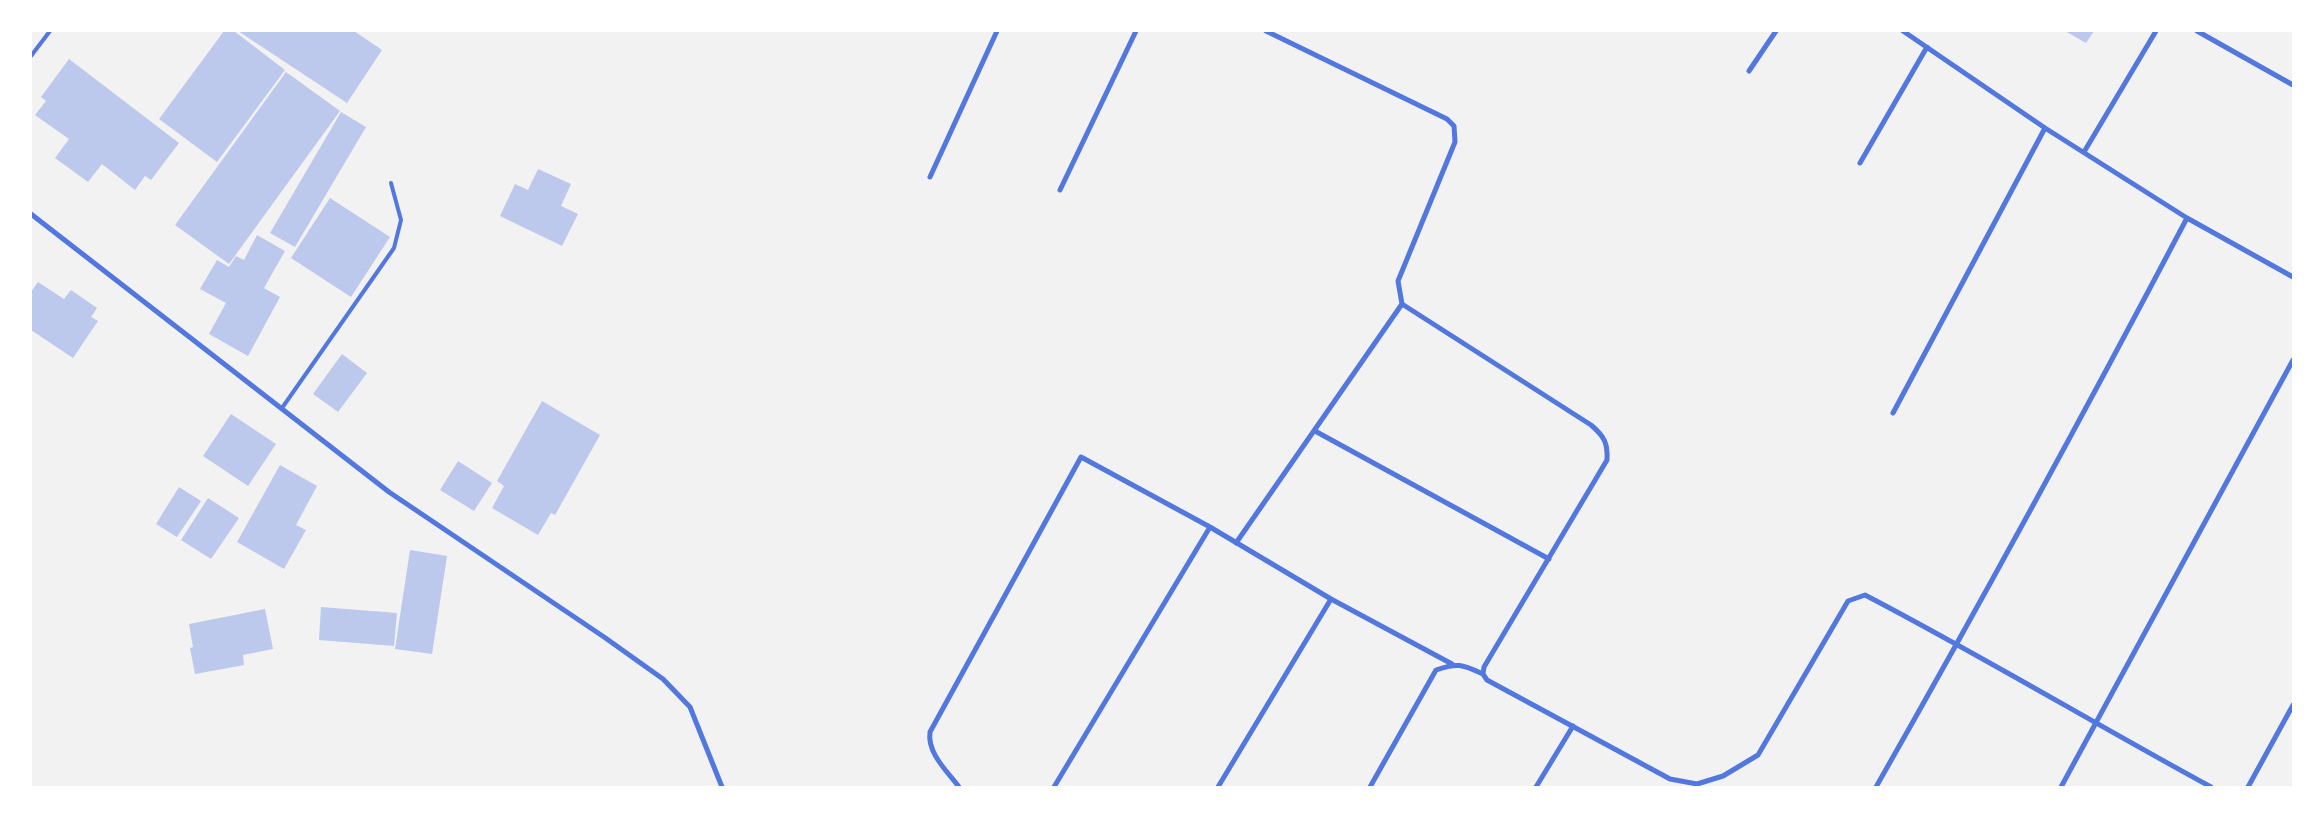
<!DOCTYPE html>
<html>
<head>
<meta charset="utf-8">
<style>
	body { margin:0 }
	#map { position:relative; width:2324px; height:818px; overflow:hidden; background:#f2f2f2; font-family:Merriweather,serif }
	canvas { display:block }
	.frame { position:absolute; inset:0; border:32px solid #fff; pointer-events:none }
</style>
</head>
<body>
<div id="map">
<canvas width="2324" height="818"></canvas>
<div class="frame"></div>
</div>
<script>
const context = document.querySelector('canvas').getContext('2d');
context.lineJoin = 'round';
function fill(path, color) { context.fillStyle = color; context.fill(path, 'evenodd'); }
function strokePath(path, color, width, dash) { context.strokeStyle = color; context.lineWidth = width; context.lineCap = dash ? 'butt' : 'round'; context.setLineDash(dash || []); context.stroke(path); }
fill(new Path2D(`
	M 224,31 L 234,31 L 285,70 L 217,162 L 159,119 Z
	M 238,31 L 354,31 L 382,50 L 347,103 Z
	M 2065,31 L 2094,31 L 2086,43 Z
	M 69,59 L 179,143 L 151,180 L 145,176 L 135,190 L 102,164 L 88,182 L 55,158 L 69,139 L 35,115 L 46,101 L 41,97 Z
	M 286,72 L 340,111 L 229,264 L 175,225 Z
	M 341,112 L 366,127 L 295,247 L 270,233 Z
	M 538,169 L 571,184 L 561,206 L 578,214 L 562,246 L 500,216 L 515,184 L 528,190 Z
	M 330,198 L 390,237 L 351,297 L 291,258 Z
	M 257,235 L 285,251 L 264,288 L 280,297 L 248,356 L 209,334 L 226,303 L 200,289 L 217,260 L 229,267 L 236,256 L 244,260 Z
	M 38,282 L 64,299 L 71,290 L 97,308 L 91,317 L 98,321 L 73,358 L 31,330 L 31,292 Z
	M 342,354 L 367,373 L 338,412 L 313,394 Z
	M 542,401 L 600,435 L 555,515 L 551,513 L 538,535 L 492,508 L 504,486 L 497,481 Z
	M 231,414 L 276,444 L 248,486 L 203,456 Z
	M 458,461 L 492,483 L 474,511 L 440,490 Z
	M 280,465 L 317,486 L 296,525 L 306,530 L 284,569 L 237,542 Z
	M 179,487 L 201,501 L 177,537 L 156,524 Z
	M 208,498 L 239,518 L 211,559 L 181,540 Z
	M 410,550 L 447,556 L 432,654 L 395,649 Z
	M 321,607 L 397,613 L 394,646 L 319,640 Z
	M 265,609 L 273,649 L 243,655 L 244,665 L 195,674 L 190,648 L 193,647 L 189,624 Z`), '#bdc9ec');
strokePath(new Path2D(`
	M 31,56 L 50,31
	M 282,408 L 394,248 L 401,220 L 391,183`), '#5277de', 4);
strokePath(new Path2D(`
	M 1266,31 L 1447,119 L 1454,126 L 1455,142 L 1398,281 L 1402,304 L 1591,425 C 1604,436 1608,443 1607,460 L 1484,667 L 1483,674 L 1487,680 L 1670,779 L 1697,784 L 1723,776 L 1758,755 L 1848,601 L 1865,595 C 1982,656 2095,724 2211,787
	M 1903,31 L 2045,128
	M 2197,31 L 2293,85
	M 1749,71 L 1776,31
	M 2084,152 L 2156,31
	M 1860,163 L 1927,47
	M 930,177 L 997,31
	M 1060,190 L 1136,31
	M 31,214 L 389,492 L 604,637 L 663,679 L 690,707 L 722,787
	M 1893,413 L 2045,128 L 2187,218 L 2293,277
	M 1315,431 L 1549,559
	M 1236,543 L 1402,304
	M 959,787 C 947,771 927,753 930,732 L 1081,457 L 1210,527
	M 1054,787 L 1210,527 L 1331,599
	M 1218,787 L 1331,599 L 1452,664
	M 1370,787 L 1436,670 C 1458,662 1463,665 1483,674
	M 1536,787 L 1573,726
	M 1876,787 C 1983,599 2086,410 2187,218
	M 2061,787 L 2293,360
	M 2248,787 L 2293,705`), '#5277de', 5);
</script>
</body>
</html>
